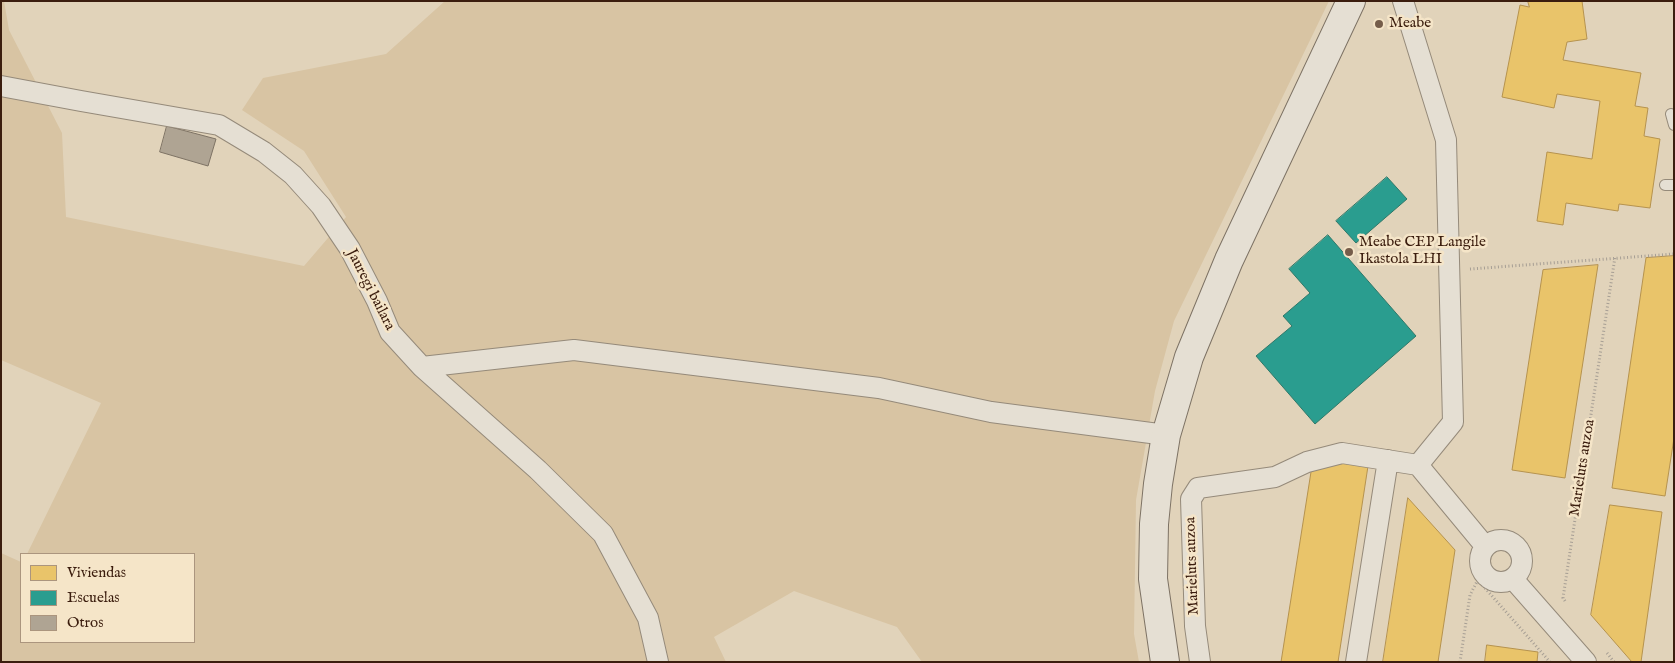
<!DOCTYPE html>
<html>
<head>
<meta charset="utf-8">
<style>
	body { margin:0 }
	#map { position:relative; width:1675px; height:663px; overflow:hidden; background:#e1d3ba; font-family:"IM FELL English",serif }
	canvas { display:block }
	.frame { position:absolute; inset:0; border:2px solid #3b1d0e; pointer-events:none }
	.legend { position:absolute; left:20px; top:553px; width:175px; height:90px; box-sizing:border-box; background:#f5e5c8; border:1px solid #ab957e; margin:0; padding:6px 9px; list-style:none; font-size:15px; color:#3b1d0e }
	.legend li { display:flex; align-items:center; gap:10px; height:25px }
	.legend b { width:25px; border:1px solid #ab957e }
</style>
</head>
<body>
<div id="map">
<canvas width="1675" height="663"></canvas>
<div class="frame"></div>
<ul class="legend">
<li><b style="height:14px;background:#e9c46a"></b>Viviendas</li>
<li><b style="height:14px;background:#2a9d8f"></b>Escuelas</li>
<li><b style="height:14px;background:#afa493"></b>Otros</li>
</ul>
</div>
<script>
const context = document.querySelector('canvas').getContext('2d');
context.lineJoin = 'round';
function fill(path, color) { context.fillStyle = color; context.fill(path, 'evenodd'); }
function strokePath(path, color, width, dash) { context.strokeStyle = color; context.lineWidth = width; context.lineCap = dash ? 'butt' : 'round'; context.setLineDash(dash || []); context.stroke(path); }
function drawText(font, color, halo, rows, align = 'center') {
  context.font = font + ' "IM FELL English",serif'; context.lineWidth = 5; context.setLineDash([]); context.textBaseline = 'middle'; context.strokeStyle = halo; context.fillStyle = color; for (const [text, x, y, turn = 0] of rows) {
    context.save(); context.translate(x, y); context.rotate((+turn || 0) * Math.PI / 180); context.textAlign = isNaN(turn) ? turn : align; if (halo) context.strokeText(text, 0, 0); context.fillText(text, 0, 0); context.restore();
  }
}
fill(new Path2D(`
	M 1,1 L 4,1 L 9,30 L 62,133 L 66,217 L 304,266 L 346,217 L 304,151 L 242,110 L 263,78 L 386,54 L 445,1 L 1329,1 L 1174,321 L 1155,391 L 1136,500 L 1134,634 L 1139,662 L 922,662 L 897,627 L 794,591 L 714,637 L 726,662 L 1,662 L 1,553 L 21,562 L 21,642 L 194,642 L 194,554 L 27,554 L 101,403 L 1,360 Z`), '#d8c4a3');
const homes = new Path2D(`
	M 1528,1 L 1582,1 L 1587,39 L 1567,42 L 1563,60 L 1641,73 L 1635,106 L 1648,108 L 1644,136 L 1660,139 L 1650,208 L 1619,204 L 1618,211 L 1566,203 L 1563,225 L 1537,221 L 1547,152 L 1592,159 L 1600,101 L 1557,94 L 1554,108 L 1502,97 L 1520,5 L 1529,7 Z
	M 1674,256 L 1674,438 L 1665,496 L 1612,488 L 1646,258 Z
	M 1598,265 L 1565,478 L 1512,470 L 1543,270 Z
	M 1341,461 L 1368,466 L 1338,662 L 1281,662 L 1311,472 Z
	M 1408,498 L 1455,550 L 1438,662 L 1383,662 Z
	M 1610,505 L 1662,512 L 1641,662 L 1632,662 L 1591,615 Z
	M 1487,645 L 1538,652 L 1537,662 L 1485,662 Z`);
fill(homes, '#e9c46a');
strokePath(homes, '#b5924e', 1);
const schools = new Path2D(`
	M 1387,177 L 1407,199 L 1356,243 L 1336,221 Z
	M 1328,235 L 1416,336 L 1315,424 L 1256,356 L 1292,326 L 1283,316 L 1310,293 L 1289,269 Z`);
fill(schools, '#2a9d8f');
strokePath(schools, '#2f7768', 1);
const building = new Path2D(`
	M 167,126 L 216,139 L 208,166 L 160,152 Z`);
fill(building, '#afa493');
strokePath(building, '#7d7264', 1);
const lane = new Path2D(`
	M 1671,114 L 1674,125
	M 1665,185 L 1674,185`);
const street = new Path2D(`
	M 1403,1 L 1446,140 L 1453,422 L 1418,465
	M 1,86 L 81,101 L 219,125 L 264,152 L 293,175 L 321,206 L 350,249 L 377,301 L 390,332 L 422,367 L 538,470 L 603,534 L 648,618 L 658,662
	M 422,367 L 574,350 L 879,388 L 991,412 L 1166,435
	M1480 561a21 21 0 1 1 42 0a21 21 0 1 1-42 0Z
	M 1513,579 L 1586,662
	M 1200,662 L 1195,626 L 1191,499 L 1198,488 L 1275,477 L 1307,462 L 1342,453 L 1418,465 L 1485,546
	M 1356,662 L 1388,460`);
const secondary = new Path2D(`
	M 1165,662 L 1153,579 L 1154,524 L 1158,484 L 1166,435 L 1189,357 L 1229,260 L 1351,1`);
strokePath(lane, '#958a7a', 12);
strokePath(street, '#958a7a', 22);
strokePath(secondary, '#7d7264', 30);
strokePath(new Path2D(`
	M 1470,269 L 1674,254
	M 1478,580 L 1550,662
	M 1565,601 L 1563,598 L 1615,257
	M 1607,653 L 1614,662
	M 1460,662 L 1470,595 L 1482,572`), '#a69e94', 3, [1, 2.5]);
strokePath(lane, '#e5dfd3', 10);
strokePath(street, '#e5dfd3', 20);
strokePath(secondary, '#e5dfd3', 28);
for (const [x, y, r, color] of [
	[1379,24,5,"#755d4a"],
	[1349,252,5,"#755d4a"]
]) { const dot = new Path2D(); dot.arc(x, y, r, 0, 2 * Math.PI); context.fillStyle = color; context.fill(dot); strokePath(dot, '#f5e5c8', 2); }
drawText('15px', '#3b1d0e', '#f5e5c8', [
	["Meabe",1389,24],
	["Meabe CEP Langile",1359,243],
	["Ikastola LHI",1359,260]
], 'left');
drawText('15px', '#3b1d0e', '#f5e5c8', [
	["Jauregi bailara",370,290,63],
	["Marieluts auzoa",1583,468,-81],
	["Marieluts auzoa",1193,566,-92]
]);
</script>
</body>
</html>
